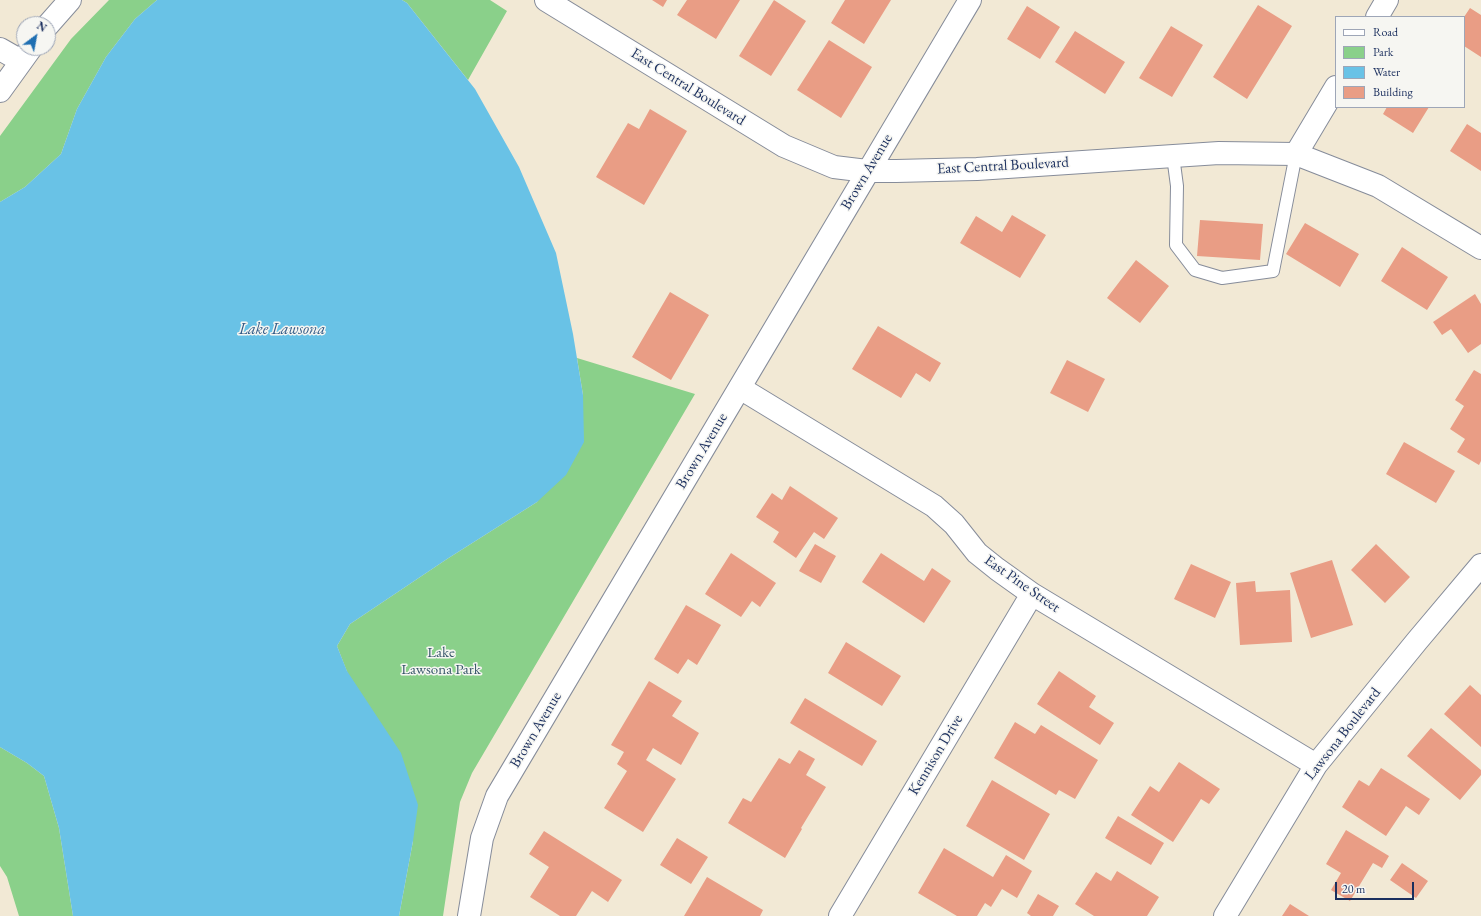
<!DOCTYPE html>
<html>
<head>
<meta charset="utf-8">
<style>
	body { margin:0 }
	#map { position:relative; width:1481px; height:916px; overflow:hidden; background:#f2e9d5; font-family:"EB Garamond",serif }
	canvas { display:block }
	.legend { position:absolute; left:1335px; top:16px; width:130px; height:92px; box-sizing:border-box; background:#f6f6f2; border:1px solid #9ea6b7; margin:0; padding:5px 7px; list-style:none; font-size:12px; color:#1b2f5e }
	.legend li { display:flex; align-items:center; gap:8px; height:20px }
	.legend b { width:20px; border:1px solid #9ea6b7 }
	.north { position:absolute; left:16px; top:16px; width:40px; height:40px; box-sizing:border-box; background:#f6f6f2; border:1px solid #9ea6b7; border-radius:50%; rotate:32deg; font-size:11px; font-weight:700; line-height:16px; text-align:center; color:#1b2f5e }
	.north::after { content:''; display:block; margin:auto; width:14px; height:18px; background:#1f6fb2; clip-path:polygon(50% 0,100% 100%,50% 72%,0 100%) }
	.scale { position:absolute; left:1335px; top:882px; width:79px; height:18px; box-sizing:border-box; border:2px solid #1b2f5e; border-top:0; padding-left:5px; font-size:12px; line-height:14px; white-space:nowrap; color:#1b2f5e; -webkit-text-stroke:3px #f6f6f2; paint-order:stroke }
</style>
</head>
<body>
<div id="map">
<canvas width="1481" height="916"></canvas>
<ul class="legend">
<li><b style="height:5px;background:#fff"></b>Road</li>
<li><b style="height:11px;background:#8ad08a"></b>Park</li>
<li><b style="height:11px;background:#69c2e6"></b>Water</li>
<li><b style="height:11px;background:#e99d85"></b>Building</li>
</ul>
<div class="north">N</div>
<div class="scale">20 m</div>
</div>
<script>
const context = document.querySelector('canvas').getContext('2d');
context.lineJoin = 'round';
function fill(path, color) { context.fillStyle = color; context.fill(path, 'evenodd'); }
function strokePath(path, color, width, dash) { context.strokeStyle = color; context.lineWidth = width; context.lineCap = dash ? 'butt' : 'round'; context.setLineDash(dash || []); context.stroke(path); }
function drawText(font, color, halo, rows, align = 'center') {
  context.font = font + ' "EB Garamond",serif'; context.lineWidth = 3; context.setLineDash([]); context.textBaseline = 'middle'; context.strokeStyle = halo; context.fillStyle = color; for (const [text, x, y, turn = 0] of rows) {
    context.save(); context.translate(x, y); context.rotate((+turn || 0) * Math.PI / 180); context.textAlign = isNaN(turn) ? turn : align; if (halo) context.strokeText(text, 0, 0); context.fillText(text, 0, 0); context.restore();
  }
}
fill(new Path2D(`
	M 109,0 L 157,0 L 135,19 L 106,57 L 77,109 L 61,154 L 25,187 L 0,202 L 0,136 L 71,39 Z
	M 402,0 L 490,0 L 507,11 L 468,80 L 407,3 Z
	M 577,358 L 695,394 L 472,773 L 460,802 L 443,916 L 399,916 L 413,841 L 337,646 L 350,624 L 447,559 L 537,502 L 583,395 Z
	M 0,747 L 27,763 L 44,776 L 59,828 L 73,916 L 19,916 L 7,877 L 0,866 Z`), '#8ad08a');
fill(new Path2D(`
	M 157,0 L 402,0 L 407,3 L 475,89 L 519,167 L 556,253 L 573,334 L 583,395 L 584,442 L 566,475 L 537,502 L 447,559 L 350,624 L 337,646 L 347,671 L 401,753 L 418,805 L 413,841 L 399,916 L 73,916 L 59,828 L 44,776 L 27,763 L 0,747 L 0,202 L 25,187 L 61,154 L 77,109 L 106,57 L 135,19 Z`), '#69c2e6');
fill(new Path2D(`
	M 652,0 L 667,0 L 663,7 Z
	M 687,0 L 740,0 L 716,39 L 677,15 Z
	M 774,0 L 806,21 L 771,76 L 739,56 Z
	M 845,0 L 891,0 L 864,44 L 831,23 Z
	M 1258,5 L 1292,26 L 1247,99 L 1213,77 Z
	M 1027,6 L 1060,27 L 1040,59 L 1007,39 Z
	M 1470,8 L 1481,15 L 1481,57 L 1464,46 L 1464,17 Z
	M 1171,26 L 1203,45 L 1172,97 L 1139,78 Z
	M 1075,31 L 1125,62 L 1105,94 L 1055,62 Z
	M 829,40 L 872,67 L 841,118 L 797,90 Z
	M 1387,107 L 1429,107 L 1413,133 L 1383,114 Z
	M 650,109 L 687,131 L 644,205 L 596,177 L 628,123 L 639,129 Z
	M 1467,124 L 1481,133 L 1481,171 L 1450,151 Z
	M 1012,215 L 1046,235 L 1020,278 L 960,243 L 976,216 L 1002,232 Z
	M 1200,220 L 1263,224 L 1260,260 L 1197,256 Z
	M 1305,223 L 1359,254 L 1340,287 L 1286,254 Z
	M 1402,247 L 1448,277 L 1427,310 L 1381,281 Z
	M 1136,260 L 1169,286 L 1140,323 L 1107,298 Z
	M 670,292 L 709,315 L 671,380 L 632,357 Z
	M 1475,294 L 1481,304 L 1481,344 L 1468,353 L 1451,329 L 1442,335 L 1433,322 Z
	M 878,326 L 941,363 L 930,382 L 916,373 L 901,398 L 852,369 Z
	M 1067,360 L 1105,379 L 1088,412 L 1050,393 Z
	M 1474,370 L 1481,374 L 1481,461 L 1479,465 L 1457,452 L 1465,439 L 1450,429 L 1464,406 L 1455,400 Z
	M 1404,442 L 1455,471 L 1436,503 L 1386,474 Z
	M 790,486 L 838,518 L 824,539 L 814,532 L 796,558 L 773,542 L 779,532 L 756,517 L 772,493 L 782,500 Z
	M 815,544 L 836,556 L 821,583 L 799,571 Z
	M 1376,544 L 1410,577 L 1385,603 L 1351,570 Z
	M 731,553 L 776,583 L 760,607 L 752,601 L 741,617 L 705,594 Z
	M 881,553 L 924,581 L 932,568 L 951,581 L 924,623 L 862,582 Z
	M 1332,560 L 1353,625 L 1311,638 L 1290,573 Z
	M 1191,564 L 1231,582 L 1215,618 L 1174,599 Z
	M 1255,581 L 1256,592 L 1290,590 L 1292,642 L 1240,645 L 1236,583 Z
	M 686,605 L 721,625 L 697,665 L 688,659 L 678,674 L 654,659 Z
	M 846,642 L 901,676 L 882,706 L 828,673 Z
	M 1059,671 L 1096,696 L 1089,707 L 1114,723 L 1100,745 L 1037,704 Z
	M 649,681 L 682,701 L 672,716 L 699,733 L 681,765 L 653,748 L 646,760 L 676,779 L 643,832 L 604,808 L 627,771 L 617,764 L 624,752 L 611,745 Z
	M 1470,685 L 1481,695 L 1481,747 L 1444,714 Z
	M 805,698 L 877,741 L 862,766 L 790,723 Z
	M 1015,722 L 1035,734 L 1041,725 L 1098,760 L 1075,799 L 1059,790 L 1056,795 L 994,758 Z
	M 1431,728 L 1481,770 L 1481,775 L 1460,800 L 1407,756 Z
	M 799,750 L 815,759 L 806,775 L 826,787 L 801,828 L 802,829 L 785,858 L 728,823 L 743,798 L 751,802 L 779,758 L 790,764 Z
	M 1179,762 L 1220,789 L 1209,804 L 1201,799 L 1173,842 L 1131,815 L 1150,786 L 1159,792 Z
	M 1381,768 L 1430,799 L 1419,815 L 1406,806 L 1386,836 L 1342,807 L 1359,780 L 1369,786 Z
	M 992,780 L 1050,814 L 1024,860 L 966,826 Z
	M 1118,816 L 1164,843 L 1151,865 L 1105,838 Z
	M 1346,830 L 1389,856 L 1382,868 L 1373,863 L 1350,901 L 1331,890 L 1341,873 L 1326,864 Z
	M 544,831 L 622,880 L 608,902 L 592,891 L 576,916 L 560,916 L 530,897 L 549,867 L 529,854 Z
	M 677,838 L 708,857 L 691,884 L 660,865 Z
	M 944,848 L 993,877 L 1006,855 L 1032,871 L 1017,898 L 1002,889 L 991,907 L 985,903 L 977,916 L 957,916 L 918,893 Z
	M 1402,863 L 1428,881 L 1416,898 L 1390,880 Z
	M 1117,871 L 1159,897 L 1147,916 L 1094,916 L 1075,904 L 1096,872 L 1111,881 Z
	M 707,877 L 763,910 L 760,916 L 684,916 Z
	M 1038,894 L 1059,906 L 1053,916 L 1031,916 L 1027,913 Z
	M 1290,904 L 1309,916 L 1282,916 Z`), '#e99d85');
const service = new Path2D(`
	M 1173,156 L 1177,186 L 1176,245 L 1195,270 L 1222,278 L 1273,271 L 1296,154`);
const minor = new Path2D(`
	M 1377,17 L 1387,0
	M 0,49 L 21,61
	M 1296,154 L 1336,87
	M 740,388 L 934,506 L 954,524 L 977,553 L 997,569 L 1032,594 L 1316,765
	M 840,916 L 1032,594
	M 1225,916 L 1316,765 L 1417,641 L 1481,565`);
const tertiary = new Path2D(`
	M 546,0 L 784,146 L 834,167 L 867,171 L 896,171 L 977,169 L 1219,153 L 1296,154 L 1378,186 L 1481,248
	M 48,25 L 70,0
	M 0,91 L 31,48
	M 469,916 L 482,838 L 497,796 L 970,0`);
strokePath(service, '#868c9a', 14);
strokePath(minor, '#868c9a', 24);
strokePath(tertiary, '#868c9a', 24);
strokePath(service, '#fff', 12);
strokePath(minor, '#fff', 22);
strokePath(tertiary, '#fff', 22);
drawText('15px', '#1b2f5e', '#f6f6f2', [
	["East Central Boulevard",688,87,32],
	["East Central Boulevard",1003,166,-3],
	["Brown Avenue",867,172,-59],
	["Brown Avenue",702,451,-59],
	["East Pine Street",1022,584,35],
	["Brown Avenue",536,730,-59],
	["Lawsona Boulevard",1343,734,-52],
	["Kennison Drive",936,755,-59]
]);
drawText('15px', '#375769', '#f6f6f2', [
	["Lake",441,653],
	["Lawsona Park",441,670]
]);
drawText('italic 16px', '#325b87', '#f6f6f2', [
	["Lake Lawsona",282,330]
]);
</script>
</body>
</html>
